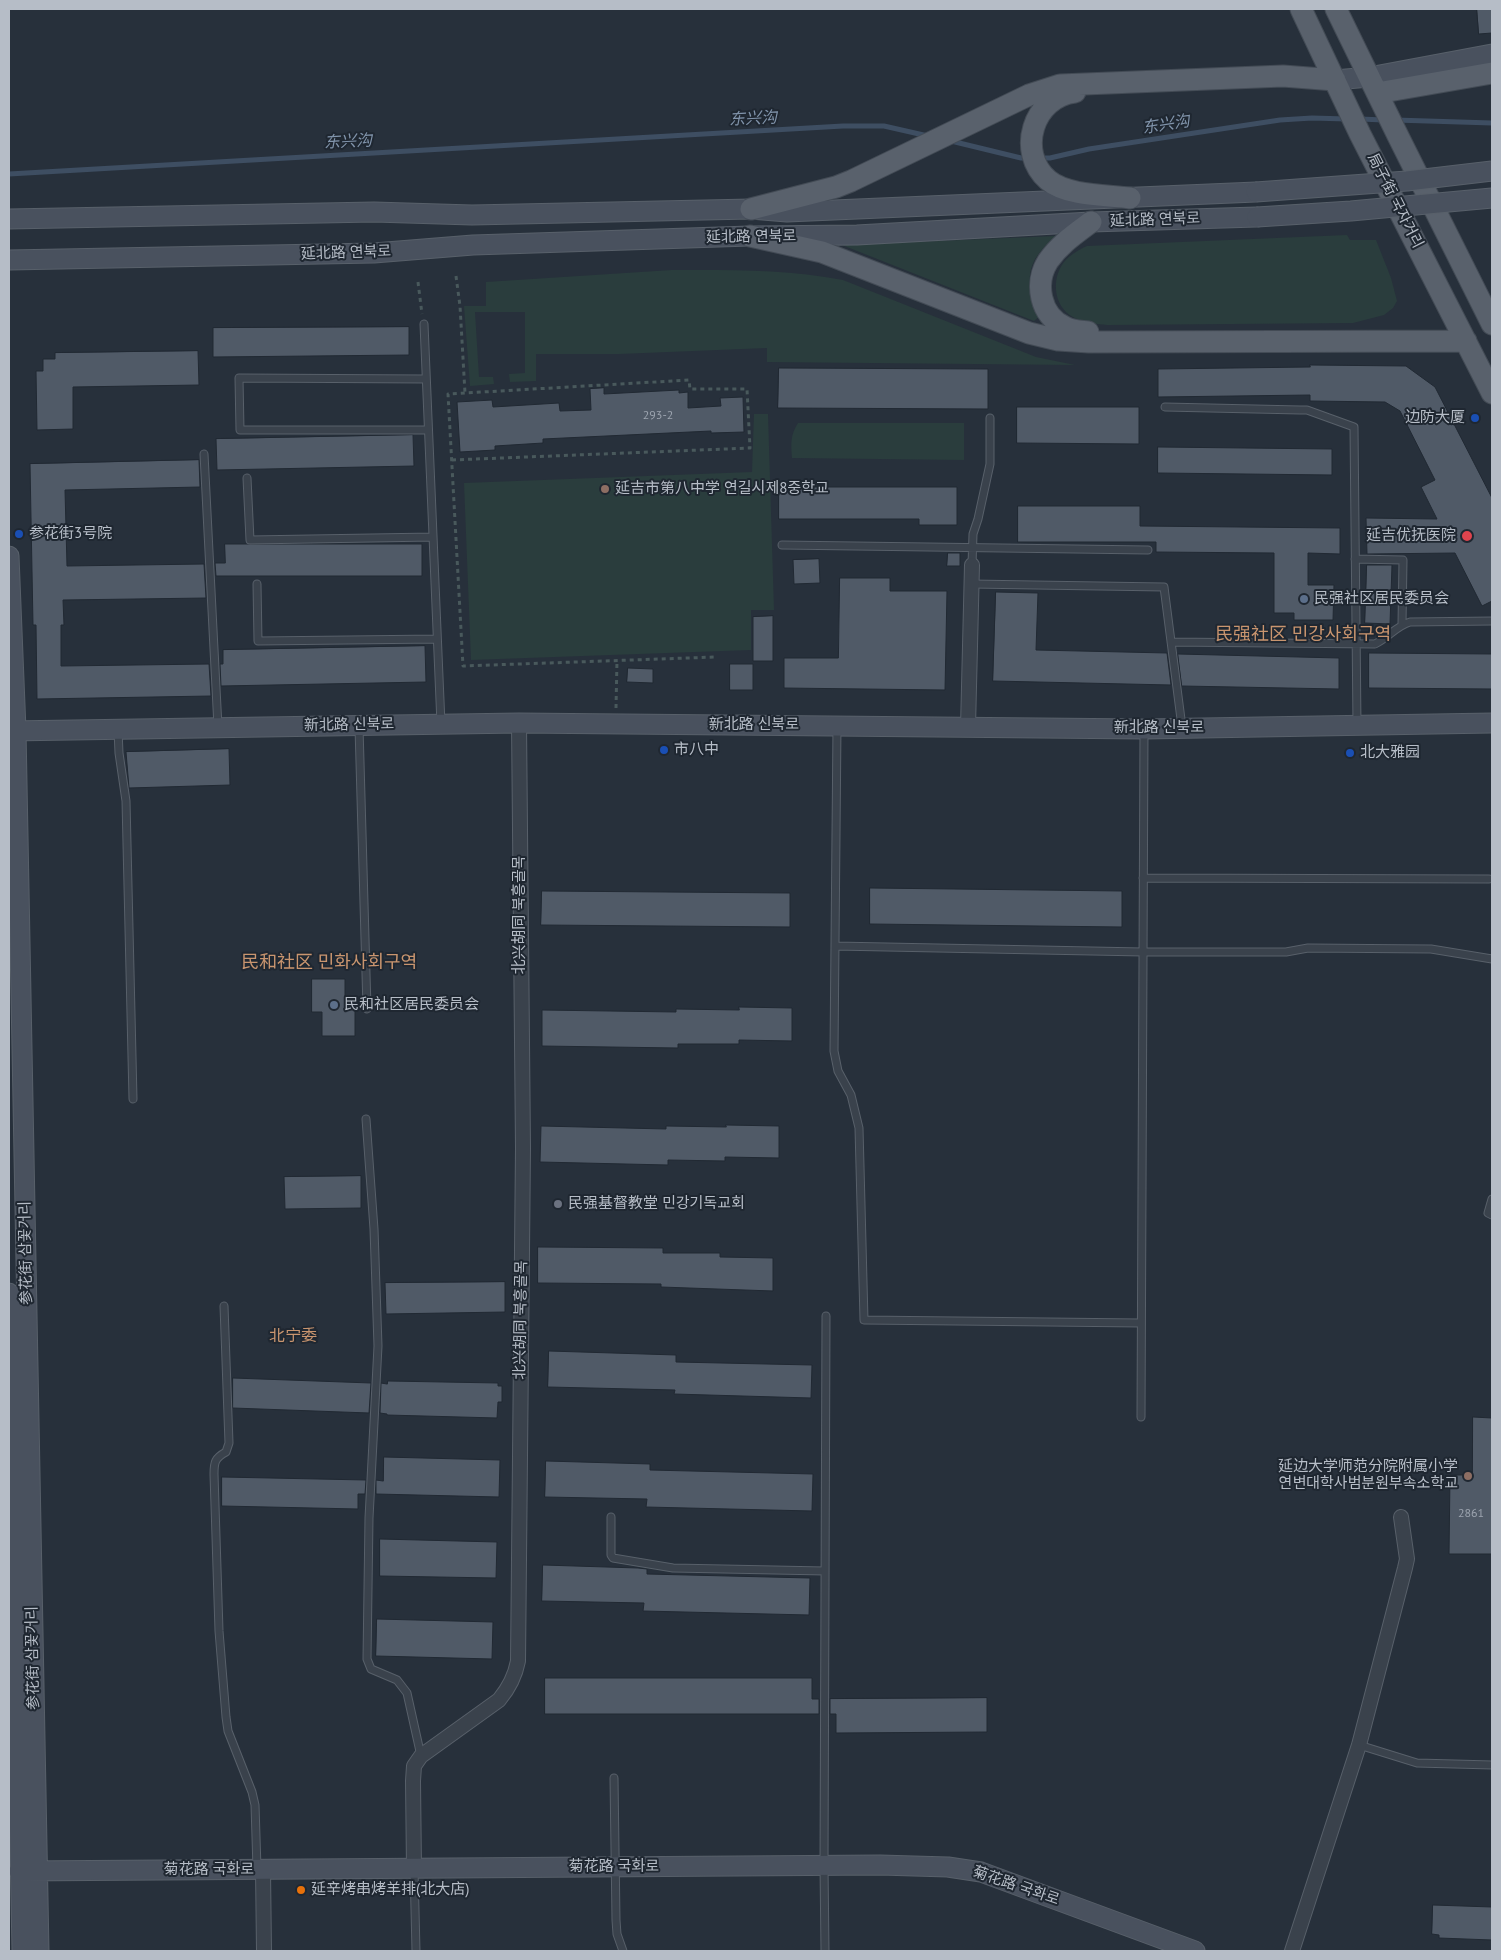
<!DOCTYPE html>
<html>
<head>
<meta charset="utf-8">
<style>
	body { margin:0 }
	#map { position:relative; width:1501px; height:1960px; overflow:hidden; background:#27303b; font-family:"PT Sans",sans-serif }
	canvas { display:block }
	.frame { position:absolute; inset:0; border:10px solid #b6bdc7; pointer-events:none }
</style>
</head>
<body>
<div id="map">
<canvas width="1501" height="1960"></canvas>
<div class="frame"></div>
</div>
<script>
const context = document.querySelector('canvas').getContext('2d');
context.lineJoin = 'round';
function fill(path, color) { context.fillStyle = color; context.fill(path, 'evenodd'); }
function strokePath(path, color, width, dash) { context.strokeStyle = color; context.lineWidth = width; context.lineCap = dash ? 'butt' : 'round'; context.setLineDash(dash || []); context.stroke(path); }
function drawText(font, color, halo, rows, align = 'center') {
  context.font = font + ' "PT Sans","Noto Sans SC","Noto Sans KR",sans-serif'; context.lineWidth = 4; context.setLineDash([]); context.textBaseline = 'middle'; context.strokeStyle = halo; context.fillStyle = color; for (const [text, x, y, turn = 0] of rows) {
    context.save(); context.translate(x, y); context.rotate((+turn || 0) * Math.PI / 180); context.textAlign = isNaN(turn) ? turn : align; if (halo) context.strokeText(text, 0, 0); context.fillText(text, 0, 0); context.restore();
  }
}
fill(new Path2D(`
	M 1347,235 L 1350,240 L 1376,240 L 1391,278 L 1397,301 L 1393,308 L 1384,315 L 1353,323 L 1107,325 C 1097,324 1086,323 1077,319 C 1054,310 1050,280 1064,262 C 1070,255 1078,250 1087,246 Z
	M 1056,236 C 1025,262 1024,280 1040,316 L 1034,321 L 842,245 Z
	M 672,270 C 730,270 786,269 843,280 L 1036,357 L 1075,365 L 767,362 L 767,348 L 619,354 L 536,354 L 536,381 L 510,382 L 509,374 L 525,373 L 525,312 L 475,312 L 479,377 L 493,377 L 494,384 L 470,386 L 464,306 L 486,306 L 486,282 Z
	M 754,414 L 768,414 L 774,610 L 751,610 L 751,650 L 471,660 L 464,483 L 752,472 Z
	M 798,423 L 964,423 L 964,460 L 792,458 C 791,445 790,435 798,423 Z`), '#2a3d3d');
strokePath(new Path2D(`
	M 1360,119 L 1384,120
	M 1395,120 L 1492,123
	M 951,141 L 1021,158 L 1028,158
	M 1039,158 L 1050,158 L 1089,149 L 1280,120 L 1312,118 L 1347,119
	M 9,174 L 843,126 L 884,126 L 928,136`), '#3e4e62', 5);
const building = new Path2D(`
	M 1477,9 L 1492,9 L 1492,33 L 1479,34 Z
	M 409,327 L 409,355 L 213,357 L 213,328 Z
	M 198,351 L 199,385 L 73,387 L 73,429 L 37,430 L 36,371 L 43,371 L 43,359 L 55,359 L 55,353 Z
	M 1310,365 L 1406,366 L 1435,387 L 1492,498 L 1492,601 L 1482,606 L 1455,553 L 1367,554 L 1366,518 L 1437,519 L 1421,487 L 1435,480 L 1400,411 L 1385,402 L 1310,401 L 1310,395 L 1158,397 L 1158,369 L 1310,367 Z
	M 779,368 L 988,369 L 988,409 L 778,408 Z
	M 604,388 L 604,394 L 679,390 L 679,393 L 688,392 L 688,408 L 721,406 L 720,398 L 743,397 L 744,432 L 711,433 L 711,431 L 543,439 L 543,443 L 495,446 L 495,450 L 460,452 L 457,402 L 492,400 L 493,407 L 559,403 L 560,411 L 591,410 L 590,389 Z
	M 1017,407 L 1139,407 L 1139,444 L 1017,443 Z
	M 413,435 L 414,466 L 217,470 L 216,439 Z
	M 1158,447 L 1332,449 L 1332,475 L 1158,473 Z
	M 199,460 L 200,487 L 65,490 L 67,566 L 204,564 L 206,598 L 63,600 L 64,625 L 61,625 L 61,666 L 209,664 L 211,696 L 37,699 L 36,625 L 33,625 L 30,464 Z
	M 779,487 L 957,487 L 957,525 L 919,525 L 919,519 L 779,519 Z
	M 1018,506 L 1140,506 L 1140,526 L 1340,528 L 1340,554 L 1308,553 L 1308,585 L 1334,585 L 1333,620 L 1294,620 L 1294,613 L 1274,613 L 1274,553 L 1156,552 L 1156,542 L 1018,542 Z
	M 225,544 L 422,544 L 422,576 L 216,576 L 215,563 L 225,563 Z
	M 948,553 L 960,553 L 960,566 L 947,566 Z
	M 819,559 L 820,583 L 794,584 L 793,560 Z
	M 1367,565 L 1392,565 L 1390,624 L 1365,623 Z
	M 840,578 L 890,578 L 890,591 L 947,591 L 945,690 L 784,688 L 784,658 L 838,658 Z
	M 996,592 L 1038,593 L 1036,650 L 1167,653 L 1171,685 L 993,681 Z
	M 773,616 L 773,661 L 753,661 L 753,617 Z
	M 425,646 L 426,682 L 221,686 L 220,664 L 223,664 L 223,650 Z
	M 1369,653 L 1492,654 L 1492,689 L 1369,688 Z
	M 1178,654 L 1339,658 L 1339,689 L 1182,686 Z
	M 730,664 L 753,664 L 753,690 L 730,690 Z
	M 628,668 L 653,669 L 653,683 L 627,682 Z
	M 229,749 L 230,785 L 129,788 L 126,752 Z
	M 870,888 L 1122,891 L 1122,927 L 870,924 Z
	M 542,891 L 790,893 L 790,927 L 541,925 Z
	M 312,979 L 345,979 L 345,999 L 355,999 L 355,1036 L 322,1036 L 322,1012 L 312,1012 Z
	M 739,1007 L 792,1008 L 792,1041 L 739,1040 L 739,1044 L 678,1044 L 678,1048 L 542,1046 L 542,1010 L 676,1012 L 676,1009 L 739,1010 Z
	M 726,1125 L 779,1126 L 779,1158 L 725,1157 L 725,1161 L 668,1160 L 668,1165 L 540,1162 L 541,1126 L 666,1129 L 666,1126 L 726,1127 Z
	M 361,1176 L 361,1208 L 285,1209 L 284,1177 Z
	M 538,1247 L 663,1248 L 663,1253 L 720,1253 L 720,1257 L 773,1258 L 773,1291 L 661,1287 L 661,1284 L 538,1283 Z
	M 505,1282 L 505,1312 L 386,1314 L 385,1283 Z
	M 549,1351 L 676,1355 L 676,1362 L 812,1365 L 811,1398 L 674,1394 L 675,1390 L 548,1387 Z
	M 233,1378 L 371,1383 L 369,1413 L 233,1408 Z
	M 388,1381 L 498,1383 L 498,1386 L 502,1386 L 502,1402 L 498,1402 L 497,1418 L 387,1415 L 387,1414 L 380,1413 L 381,1383 L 387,1384 Z
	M 1473,1417 L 1492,1418 L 1492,1554 L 1449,1554 L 1450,1475 L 1472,1475 Z
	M 384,1457 L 500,1460 L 499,1497 L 376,1494 L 376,1480 L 383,1481 Z
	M 546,1461 L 650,1464 L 650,1470 L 813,1474 L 812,1511 L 646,1507 L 647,1499 L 545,1497 Z
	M 222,1477 L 366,1480 L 365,1494 L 358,1494 L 358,1509 L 222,1506 Z
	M 380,1539 L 497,1542 L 496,1578 L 380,1576 Z
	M 543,1565 L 638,1568 L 647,1569 L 647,1574 L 810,1578 L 809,1615 L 643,1611 L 644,1603 L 542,1601 Z
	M 377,1619 L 493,1622 L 492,1659 L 376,1656 Z
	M 545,1678 L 812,1678 L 812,1699 L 819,1699 L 819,1714 L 545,1714 Z
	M 987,1698 L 987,1732 L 836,1733 L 836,1714 L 830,1714 L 830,1699 Z
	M 1433,1905 L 1492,1907 L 1492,1940 L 1439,1938 L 1439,1935 L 1432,1934 Z`);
fill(building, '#505a67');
strokePath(building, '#212933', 1);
const lane = new Path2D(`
	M 424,324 L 441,724
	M 426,379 L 239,378 L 240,430 L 428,430
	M 1165,407 L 1300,410 L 1307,410 L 1354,427 L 1357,725
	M 204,454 L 218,727
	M 247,478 L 250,540 L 433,537
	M 782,545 L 1148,550
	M 1355,559 L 1403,560 L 1402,624
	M 972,565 L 973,534 L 978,519 L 990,464 L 990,418
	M 257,584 L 258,641 L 437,639
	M 971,584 L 1164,587 L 1182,727
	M 1171,642 L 1375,644 C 1388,638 1396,626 1410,622 L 1492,621
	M 837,726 L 834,1051 L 838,1071 L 851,1095 L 859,1128 L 864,1320 L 1141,1323
	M 359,727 L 367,1009
	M 118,730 L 119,753 L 126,801 L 133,1099
	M 1143,878 L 1489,879
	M 835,946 L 1143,952 L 1286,952 L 1308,948 L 1431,949 L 1492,959
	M 366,1119 L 374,1229 L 378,1346 L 369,1518 L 367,1659 L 371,1669 L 397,1680 L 407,1693 L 421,1756
	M 1492,1199 L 1488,1213 L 1492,1215
	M 224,1306 L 229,1443 L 226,1452 C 215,1458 214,1462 214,1474 L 219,1631 L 226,1717 L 228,1731 L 252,1792 L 255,1805 L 257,1869
	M 1141,1417 L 1144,730
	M 611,1517 L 611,1555 L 613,1558 L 673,1568 L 825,1571
	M 1359,1745 L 1417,1763 L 1492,1765
	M 614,1778 L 616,1920 L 617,1934 L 623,1951
	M 414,1869 L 416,1951
	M 825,1951 L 824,1866 L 826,1316`);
const street = new Path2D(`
	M 968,727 L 972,565
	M 414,1869 L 413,1781 L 414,1766 L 421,1756 L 499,1700 C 509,1688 515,1677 518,1661 L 523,1148 L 519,723
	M 263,1870 L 264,1951
	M 1292,1951 L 1359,1745 L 1405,1568 L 1407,1559 L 1401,1517`);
const secondary = new Path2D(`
	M 1335,80 L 1369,77 L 1492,54
	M 9,219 L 374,212 L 472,215 L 751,209 L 787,212 L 1256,192
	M 9,260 L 374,253 L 473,245 L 750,236 L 857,235 L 1091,222 L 1257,217
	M 9,556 L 16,730 L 39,1951
	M 9,731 L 519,723 L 1144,729 L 1492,723
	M 9,1293 L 22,1951
	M 19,1871 L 880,1865 L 948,1867 L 981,1872 L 1195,1951`);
const primary = new Path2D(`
	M 1301,9 L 1360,134 L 1492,393
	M 1336,9 L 1398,136 L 1492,324
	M 1075,92 C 1033,97 1016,152 1048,180 C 1067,196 1106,195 1130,198
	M 1377,93 L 1492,73
	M 751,209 L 836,187 L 851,181 L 1029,95 L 1060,85 L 1283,76 L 1335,80
	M 750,236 L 822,252 L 1029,333 L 1058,340 L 1089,342 L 1466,341
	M 1088,332 C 1080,331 1072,331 1065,327 C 1040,316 1034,283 1048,261 C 1060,244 1075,234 1091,222`);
strokePath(lane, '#58606a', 9);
strokePath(street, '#58606a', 16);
strokePath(secondary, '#58606a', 21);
strokePath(primary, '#434b55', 23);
strokePath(new Path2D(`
	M 456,276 L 460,306 L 465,393
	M 418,282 L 422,314
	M 452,460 L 750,448 L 747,389 L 690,389 L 689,380 L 448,394 L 463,666 L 716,657
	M 616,708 L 617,660`), '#49595c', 3, [4, 4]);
strokePath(lane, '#3a424c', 7);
strokePath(street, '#3a424c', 14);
strokePath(secondary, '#49515e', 19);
strokePath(primary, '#59616c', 21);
const secondaryBridge = new Path2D(`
	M 1256,192 L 1407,181 L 1492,171
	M 1257,217 L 1351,211 L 1492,198`);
strokePath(secondaryBridge, '#58606a', 21, []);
strokePath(secondaryBridge, '#49515e', 19);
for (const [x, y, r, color] of [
	[1475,418,5,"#1a4fb4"],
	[605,489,5,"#8d6e63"],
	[19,534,5,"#1a4fb4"],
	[1467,536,6,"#e0444e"],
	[1304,599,5,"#5c6f8a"],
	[664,750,5,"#1a4fb4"],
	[1350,753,5,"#1a4fb4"],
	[334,1005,5,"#5c6f8a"],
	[558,1204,5,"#6b7280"],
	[1468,1476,5,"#8d6e63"],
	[301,1890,5,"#e8710a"]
]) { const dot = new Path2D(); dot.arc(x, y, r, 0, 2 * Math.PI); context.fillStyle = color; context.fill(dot); strokePath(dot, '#1f2731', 2); }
drawText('12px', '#9ca4af', null, [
	["293-2",658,416],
	["2861",1471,1514]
]);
drawText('15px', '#b6bdc7', '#1f2731', [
	["局子街 국자거리",1395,201,63],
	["延北路 연북로",1155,220,-2],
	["延北路 연북로",751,237,-1],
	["延北路 연북로",346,253,-2],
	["新北路 신북로",349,725,-1],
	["新北路 신북로",754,725],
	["新北路 신북로",1159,728],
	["北兴胡同 북흥골목",520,915,-90],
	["参花街 삼꽃거리",26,1253,-91],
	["北兴胡同 북흥골목",521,1320,-89],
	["参花街 삼꽃거리",33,1658,-91],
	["菊花路 국화로",614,1867],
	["菊花路 국화로",209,1870],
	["菊花路 국화로",1016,1886,19]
]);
drawText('15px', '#b6bdc7', '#1f2731', [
	["边防大厦",1465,418,"right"],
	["延吉市第八中学 연길시제8중학교",615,489],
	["参花街3号院",29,534],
	["延吉优抚医院",1456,536,"right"],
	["民强社区居民委员会",1314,599],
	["市八中",674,750],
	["北大雅园",1360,753],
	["民和社区居民委员会",344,1005],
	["民强基督教堂 민강기독교회",568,1204],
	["延边大学师范分院附属小学",1458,1467,"right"],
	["연변대학사범분원부속소학교",1458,1484,"right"],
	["延辛烤串烤羊排(北大店)",311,1890]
], 'left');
drawText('italic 16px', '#8194ab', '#1f2731', [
	["东兴沟",753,119,-3],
	["东兴沟",1166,125,-9],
	["东兴沟",348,142,-3]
]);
drawText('16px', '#c9956f', '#1f2731', [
	["北宁委",293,1336]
]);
drawText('18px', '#c9956f', '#1f2731', [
	["民强社区 민강사회구역",1303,635],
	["民和社区 민화사회구역",329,963]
]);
</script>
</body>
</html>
